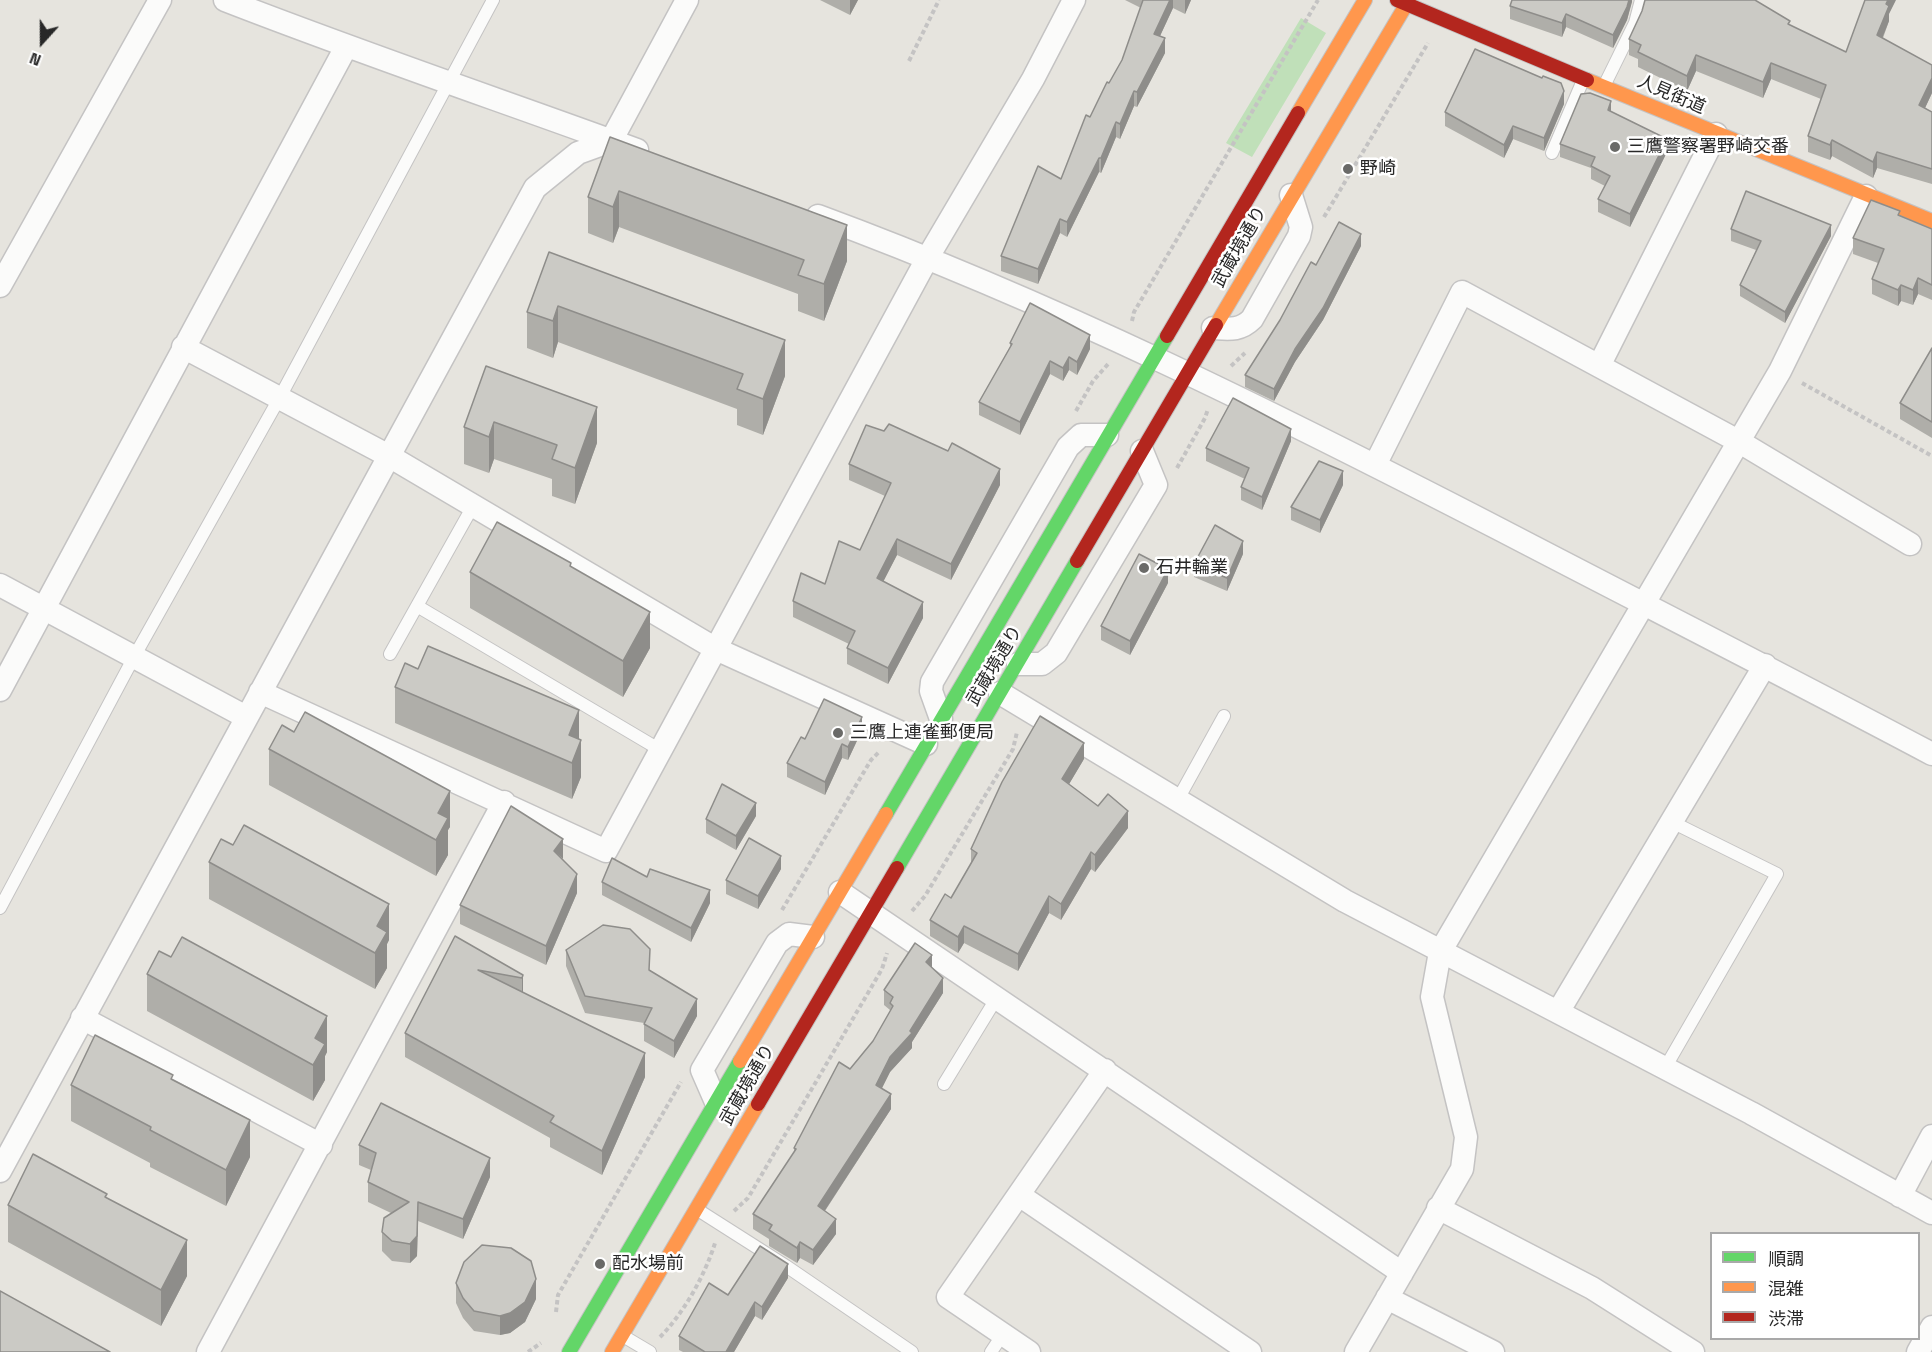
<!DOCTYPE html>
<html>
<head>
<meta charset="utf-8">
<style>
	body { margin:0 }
	#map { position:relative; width:1932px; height:1352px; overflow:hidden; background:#e6e4de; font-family:"Space Grotesk","Noto Sans JP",sans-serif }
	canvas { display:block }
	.legend { position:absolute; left:1710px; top:1232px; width:210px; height:108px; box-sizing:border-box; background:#fff; border:2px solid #a9a9a9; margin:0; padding:8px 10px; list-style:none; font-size:18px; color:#282828 }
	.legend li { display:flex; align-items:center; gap:12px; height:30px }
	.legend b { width:30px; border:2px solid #a9a9a9 }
	.north { position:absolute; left:12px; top:12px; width:60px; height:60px; -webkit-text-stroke:4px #fff; paint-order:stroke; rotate:201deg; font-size:16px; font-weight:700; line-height:24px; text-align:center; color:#282828 }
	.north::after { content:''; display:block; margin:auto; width:21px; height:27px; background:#282828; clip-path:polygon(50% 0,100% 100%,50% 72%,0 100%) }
</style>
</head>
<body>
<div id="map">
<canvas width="1932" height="1352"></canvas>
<ul class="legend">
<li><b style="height:8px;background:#63d668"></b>順調</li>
<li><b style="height:8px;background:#ff974d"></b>混雑</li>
<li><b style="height:8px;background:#b3261e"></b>渋滞</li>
</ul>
<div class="north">N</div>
</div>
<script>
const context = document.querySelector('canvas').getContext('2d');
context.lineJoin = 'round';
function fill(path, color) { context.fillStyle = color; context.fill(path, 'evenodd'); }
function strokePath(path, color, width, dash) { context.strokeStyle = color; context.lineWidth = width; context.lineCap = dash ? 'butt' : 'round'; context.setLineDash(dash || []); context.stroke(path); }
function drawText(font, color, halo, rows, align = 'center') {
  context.font = font + ' "Space Grotesk","Noto Sans JP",sans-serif'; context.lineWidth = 5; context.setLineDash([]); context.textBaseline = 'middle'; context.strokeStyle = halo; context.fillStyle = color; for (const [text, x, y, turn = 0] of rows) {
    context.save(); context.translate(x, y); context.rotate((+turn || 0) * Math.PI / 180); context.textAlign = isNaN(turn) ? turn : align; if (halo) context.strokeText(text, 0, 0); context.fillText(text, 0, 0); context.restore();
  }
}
fill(new Path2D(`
	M 1301,18 L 1326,33 L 1252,157 L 1226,143 Z`), '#c0e0b9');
const lane = new Path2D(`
	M 1604,86 L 1635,23 L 1641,0
	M 1552,153 L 1584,78
	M 417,606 L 662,751
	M 390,654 L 473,506
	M 1177,801 L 1224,716
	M 0,908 L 134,657 L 280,397 L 493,0
	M 1665,1068 L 1777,874 L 1672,822
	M 944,1084 L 996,999
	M 698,1210 L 786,1266 L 912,1352
	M 623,1336 L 650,1352
	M 991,1352 L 1003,1334`);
const street = new Path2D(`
	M 225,0 C 361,53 500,100 637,150
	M 818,216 C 1054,303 1278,415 1501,530 C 1645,605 1789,678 1932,754
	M 0,286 L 160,0
	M 1213,328 C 1229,329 1240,331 1252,319 L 1299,236 L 1301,227 L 1291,195
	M 183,347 L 389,456 L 716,649 L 926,744
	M 1600,364 L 1716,134
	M 1375,465 L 1462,292 L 1738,441 L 1910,544
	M 0,585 L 246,717
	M 1018,664 L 1042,664 L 1056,653 L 1156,485 L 1142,451
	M 0,690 L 346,47
	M 260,692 L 606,851 L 928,257 L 1033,79 L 1074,0
	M 1000,693 L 1345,901 L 1751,1113 L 1932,1213
	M 941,719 L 931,691 L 932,682 L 1068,447 L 1081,435 L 1107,435
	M 840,892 L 1402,1273
	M 1558,1012 L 1765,665
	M 82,1018 L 321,1145
	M 716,1102 L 702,1070 L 777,943 L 789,934 L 813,937
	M 0,1171 L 535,188 L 578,153 L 611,141 L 687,0
	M 1019,1195 L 1250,1352
	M 1900,1196 L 1932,1136
	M 1438,1208 L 1592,1288 L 1693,1352
	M 1387,1298 L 1493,1352
	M 208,1352 L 504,802
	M 1029,1352 L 948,1297 L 1105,1070
	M 1356,1352 L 1462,1169 L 1466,1137 L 1432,997 L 1440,952 L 1780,371 L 1866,196
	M 1918,1352 L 1932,1327`);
const fast = new Path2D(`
	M 886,814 L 1167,336
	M 897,868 L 1077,561
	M 569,1352 L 740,1061`);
const slow = new Path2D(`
	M 1587,80 L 1932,221
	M 1298,113 L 1365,0
	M 1216,325 L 1409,0
	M 740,1061 L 886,814
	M 612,1352 L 758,1104`);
const jam = new Path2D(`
	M 1397,0 L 1587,80
	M 1167,336 L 1298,113
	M 1077,561 L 1216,325
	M 758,1104 L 897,868`);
strokePath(lane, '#c4c3c3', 14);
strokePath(street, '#c4c3c3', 25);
strokePath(fast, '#c4c3c3', 16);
strokePath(slow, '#c4c3c3', 16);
strokePath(jam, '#c4c3c3', 16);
strokePath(new Path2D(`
	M 909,61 L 939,0
	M 1324,217 L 1428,43
	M 1132,321 L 1134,312 L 1318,0
	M 1231,366 L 1245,353
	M 1802,383 L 1932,456
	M 1076,411 L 1093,381 L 1109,363
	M 1177,468 L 1205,418 L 1208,409
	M 782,910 L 871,760 L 880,751
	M 912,911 L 925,896 L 1013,749 L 1017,732
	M 734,1211 L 748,1198 L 882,969 L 887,953
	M 556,1312 L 558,1295 L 681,1082
	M 660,1337 C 684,1313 705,1275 715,1243
	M 528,1352 L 541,1343`), '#c4c3c3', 4, [4.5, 3]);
strokePath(lane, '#fbfbfa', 12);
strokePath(street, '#fbfbfa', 22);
strokePath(fast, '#63d668', 14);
strokePath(slow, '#ff974d', 14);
strokePath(jam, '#b3261e', 14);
fill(new Path2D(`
	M 820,0 L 858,0 L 850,15 Z
	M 1125,0 L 1191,0 L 1185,14 L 1173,8 L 1160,36 L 1165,53 L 1137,107 L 1134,106 L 1120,139 L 1116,137 L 1101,173 L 1099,172 L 1067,237 L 1060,233 L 1038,284 L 1001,271 L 1001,256 L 1061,179 L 1090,117 L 1122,60 L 1141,8 Z
	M 1632,0 L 1627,20 L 1613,48 L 1566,27 L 1562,37 L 1510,19 L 1510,6 Z
	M 1889,14 L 1889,21 L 1883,38 L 1932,93 L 1925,108 L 1932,112 L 1932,184 L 1877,168 L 1873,178 L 1832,156 L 1830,160 L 1808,152 L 1808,136 L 1821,99 L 1771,79 L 1763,98 L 1696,71 L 1687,91 L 1638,67 L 1638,59 L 1629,55 L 1629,39 L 1790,25 L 1846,52 Z
	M 1564,104 L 1544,151 L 1513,139 L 1504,158 L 1445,126 L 1445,112 Z
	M 1611,111 L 1667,152 L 1630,227 L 1598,212 L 1598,199 L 1605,186 L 1591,179 L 1591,168 L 1560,157 L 1560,144 Z
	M 610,137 L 847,261 L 824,321 L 798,311 L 798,294 L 619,227 L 613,243 L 588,233 L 588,197 Z
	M 1900,215 L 1932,229 L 1932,300 L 1918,294 L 1913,305 L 1901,301 L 1898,306 L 1872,294 L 1872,279 L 1878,263 L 1853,254 L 1853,238 Z
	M 1731,229 L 1831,236 L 1785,323 L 1740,296 L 1740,285 L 1756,250 L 1731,241 Z
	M 1361,246 L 1323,320 L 1295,362 L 1274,401 L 1245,387 L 1245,375 L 1316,265 Z
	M 549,252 L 785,376 L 763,435 L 737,425 L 737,409 L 558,342 L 553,358 L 527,348 L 527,312 Z
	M 1010,343 L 1090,349 L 1077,375 L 1069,370 L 1063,381 L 1050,374 L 1020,435 L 979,415 L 979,402 L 1010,347 Z
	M 1932,348 L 1932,438 L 1900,419 L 1900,403 Z
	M 486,366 L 597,443 L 575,504 L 552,496 L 552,479 L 494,459 L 489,473 L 464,464 L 464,427 Z
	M 1291,441 L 1262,510 L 1241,500 L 1241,487 L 1245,479 L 1206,461 L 1206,448 Z
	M 849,464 L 1000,485 L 951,580 L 897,555 L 883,581 L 923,618 L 888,684 L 847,664 L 847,648 L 849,644 L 793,617 L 793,601 L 825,584 L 860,550 L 885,496 L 849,480 Z
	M 1343,485 L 1320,533 L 1291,520 L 1291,507 Z
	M 1243,554 L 1227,591 L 1194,577 L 1194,564 Z
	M 571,567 L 650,648 L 623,697 L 470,608 L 470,572 Z
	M 1168,583 L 1130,655 L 1101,640 L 1101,626 Z
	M 395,687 L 579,740 L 581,777 L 572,799 L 395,723 Z
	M 862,730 L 848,760 L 842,758 L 825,795 L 787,777 L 787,763 L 805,739 Z
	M 269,749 L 450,827 L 448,830 L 448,855 L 436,876 L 269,785 Z
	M 1084,759 L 1069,784 L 1128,828 L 1095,872 L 1091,869 L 1061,920 L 1049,913 L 1018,971 L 964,943 L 958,953 L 930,936 L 930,920 L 951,898 L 971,864 L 971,849 Z
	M 756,816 L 736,850 L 706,833 L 706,819 Z
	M 563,859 L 577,893 L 546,965 L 460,924 L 460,905 Z
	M 209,862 L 389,940 L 387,944 L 387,968 L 375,989 L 209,899 Z
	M 781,869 L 758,909 L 726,894 L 726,880 Z
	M 647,877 L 710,903 L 691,942 L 602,895 L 602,882 Z
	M 455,936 L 523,975 L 523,992 L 645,1077 L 602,1175 L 550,1147 L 550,1138 L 405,1057 L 405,1033 Z
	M 566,950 L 650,971 L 697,1016 L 674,1058 L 644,1041 L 644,1023 L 585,1013 L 566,966 Z
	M 932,968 L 943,993 L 912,1042 L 912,1048 L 890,1072 L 882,1088 L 891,1109 L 825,1211 L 836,1234 L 813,1265 L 800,1258 L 797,1263 L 769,1246 L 769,1239 L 753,1229 L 753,1214 L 794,1153 L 794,1148 L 850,1069 L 873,1041 L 890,1012 L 890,1010 L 884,1005 L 884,990 Z
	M 147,974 L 327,1052 L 325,1056 L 325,1080 L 313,1101 L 147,1011 Z
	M 173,1080 L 250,1157 L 226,1206 L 150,1167 L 150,1163 L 71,1121 L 71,1085 Z
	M 359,1145 L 490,1177 L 463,1239 L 418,1221 L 417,1256 L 410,1263 L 392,1261 L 382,1251 L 382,1232 L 391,1213 L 368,1202 L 368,1182 L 371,1170 L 359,1165 Z
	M 107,1198 L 187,1276 L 161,1326 L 8,1242 L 8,1205 Z
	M 788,1278 L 762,1320 L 755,1316 L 734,1352 L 683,1352 L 679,1350 L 679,1336 L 728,1295 Z
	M 456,1283 L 536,1299 L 525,1322 L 510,1333 L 500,1335 L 474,1331 L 463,1318 L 456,1303 Z`), '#afaea9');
fill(new Path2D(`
	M 850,0 L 858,0 L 850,15 Z
	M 1170,0 L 1173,0 L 1173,8 L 1154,49 L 1154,34 Z
	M 1185,0 L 1191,0 L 1185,14 Z
	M 1629,0 L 1632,0 L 1632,2 L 1627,20 L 1613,48 L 1613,35 Z
	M 1888,0 L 1896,0 L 1889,14 L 1889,21 L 1877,51 L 1877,35 L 1886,4 Z
	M 1566,14 L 1566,27 L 1562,37 L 1562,23 Z
	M 1165,38 L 1165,53 L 1137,107 L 1137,92 Z
	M 1696,55 L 1696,71 L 1687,91 L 1687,76 Z
	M 1771,63 L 1771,79 L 1763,98 L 1763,82 Z
	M 1932,78 L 1932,93 L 1919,121 L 1919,105 Z
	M 1134,91 L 1134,106 L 1120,139 L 1120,124 Z
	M 1564,91 L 1564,104 L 1544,151 L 1544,138 Z
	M 1611,101 L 1611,114 L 1608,110 Z
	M 1116,122 L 1116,137 L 1101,173 L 1101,158 Z
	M 1513,126 L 1513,139 L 1504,158 L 1504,145 Z
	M 1667,139 L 1667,152 L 1630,227 L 1630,214 Z
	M 1832,140 L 1832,156 L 1830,160 L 1830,145 Z
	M 1877,152 L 1877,168 L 1873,178 L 1873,162 Z
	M 1099,158 L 1099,172 L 1067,237 L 1067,222 Z
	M 619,191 L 619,227 L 613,243 L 613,207 Z
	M 1060,219 L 1060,233 L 1038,284 L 1038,269 Z
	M 847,225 L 847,261 L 824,321 L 824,284 Z
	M 1831,225 L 1831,236 L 1785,323 L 1785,312 Z
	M 1361,234 L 1361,246 L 1323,320 L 1295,362 L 1274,401 L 1274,389 L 1295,349 Z
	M 1918,278 L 1918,294 L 1913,305 L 1913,290 Z
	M 1901,285 L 1901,301 L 1898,306 L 1898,290 Z
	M 558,306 L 558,342 L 553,358 L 553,321 Z
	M 1090,335 L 1090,349 L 1077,375 L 1077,362 Z
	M 785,340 L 785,376 L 763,435 L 763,399 Z
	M 1069,357 L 1069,370 L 1063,381 L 1063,368 Z
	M 1050,361 L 1050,374 L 1020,435 L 1020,422 Z
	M 597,407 L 597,443 L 575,504 L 575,468 Z
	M 494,422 L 494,459 L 489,473 L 489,437 Z
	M 1291,429 L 1291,441 L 1262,510 L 1262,497 Z
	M 1000,469 L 1000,485 L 951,580 L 951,564 Z
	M 1343,471 L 1343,485 L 1320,533 L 1320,520 Z
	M 897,539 L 897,555 L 877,594 L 877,578 Z
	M 1243,541 L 1243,554 L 1227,591 L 1227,578 Z
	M 1168,569 L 1168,583 L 1130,655 L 1130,641 Z
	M 923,602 L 923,618 L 888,684 L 888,668 Z
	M 650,612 L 650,648 L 623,697 L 623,661 Z
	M 579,710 L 579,744 L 581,740 L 581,777 L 572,799 L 572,763 L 569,735 Z
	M 862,717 L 862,730 L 848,760 L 848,747 Z
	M 1084,743 L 1084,759 L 1062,796 L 1062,779 Z
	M 842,744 L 842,758 L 825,795 L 825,782 Z
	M 450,791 L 450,827 L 448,830 L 448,855 L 436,876 L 436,840 L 438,813 Z
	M 756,803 L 756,816 L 736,850 L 736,836 Z
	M 1128,811 L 1128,828 L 1095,872 L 1095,855 Z
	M 563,839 L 563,859 L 554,851 Z
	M 1091,852 L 1091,869 L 1061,920 L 1061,904 Z
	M 781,856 L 781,869 L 758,909 L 758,896 Z
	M 577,874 L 577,893 L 546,965 L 546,946 Z
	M 710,890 L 710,903 L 691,942 L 691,928 Z
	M 1049,896 L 1049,913 L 1018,971 L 1018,954 Z
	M 389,904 L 389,940 L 387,944 L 387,968 L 375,989 L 375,953 L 377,926 Z
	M 964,926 L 964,943 L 958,953 L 958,937 Z
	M 932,955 L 932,971 L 926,962 Z
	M 523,975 L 523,999 L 522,1002 L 522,978 Z
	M 943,978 L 943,993 L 912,1042 L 912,1048 L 890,1072 L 876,1100 L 876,1085 L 890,1057 L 910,1031 Z
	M 697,999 L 697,1016 L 674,1058 L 674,1041 Z
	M 327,1016 L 327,1052 L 325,1056 L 325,1080 L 313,1101 L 313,1065 L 315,1038 Z
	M 645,1053 L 645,1077 L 602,1175 L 602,1151 Z
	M 891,1094 L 891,1109 L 818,1221 L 818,1206 Z
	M 250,1120 L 250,1157 L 226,1206 L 226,1170 Z
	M 490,1158 L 490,1177 L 463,1239 L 463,1219 Z
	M 836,1219 L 836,1234 L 813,1265 L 813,1250 Z
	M 418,1221 L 417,1256 L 410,1263 L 410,1244 Z
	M 187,1240 L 187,1276 L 161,1326 L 161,1290 Z
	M 800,1242 L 800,1258 L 797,1263 L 797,1248 Z
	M 788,1264 L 788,1278 L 762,1320 L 762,1307 Z
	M 536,1279 L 536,1299 L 525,1322 L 510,1333 L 500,1335 L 500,1316 Z
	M 755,1302 L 755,1316 L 734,1352 L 726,1352 Z`), '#8e8d8a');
const building = new Path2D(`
	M 1143,0 L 1170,0 L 1154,34 L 1165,38 L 1137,92 L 1134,91 L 1120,124 L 1116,122 L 1101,158 L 1099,158 L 1067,222 L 1060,219 L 1038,269 L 1001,256 L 1038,166 L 1061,179 L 1086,115 L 1090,117 L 1107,82 L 1109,83 L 1122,60 Z
	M 1512,0 L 1629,0 L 1627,7 L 1613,35 L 1566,14 L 1562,23 L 1510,6 Z
	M 1645,0 L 1755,0 L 1790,21 L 1788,24 L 1846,52 L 1865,0 L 1888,0 L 1886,4 L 1889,6 L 1877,35 L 1932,65 L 1932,78 L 1919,105 L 1932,112 L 1932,169 L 1877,152 L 1873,162 L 1832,140 L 1830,145 L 1808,136 L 1826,85 L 1771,63 L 1763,82 L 1696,55 L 1687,76 L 1638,52 L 1641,45 L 1629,39 L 1642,11 Z
	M 1475,49 L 1542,78 L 1543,76 L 1561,83 L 1564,91 L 1544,138 L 1513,126 L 1504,145 L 1445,112 Z
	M 1590,93 L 1611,101 L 1608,110 L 1667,139 L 1630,214 L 1598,199 L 1610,176 L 1591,166 L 1595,157 L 1560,144 L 1581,94 Z
	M 610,137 L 847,225 L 824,284 L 798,275 L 804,260 L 619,191 L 613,207 L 588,197 Z
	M 1746,191 L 1831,225 L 1785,312 L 1740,285 L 1761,241 L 1731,229 Z
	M 1871,200 L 1900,211 L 1898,215 L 1932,229 L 1932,285 L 1918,278 L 1913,290 L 1901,285 L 1898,290 L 1872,279 L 1884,249 L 1853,238 Z
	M 1339,222 L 1361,234 L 1323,308 L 1295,349 L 1274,389 L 1245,375 L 1280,320 L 1311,262 L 1316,265 Z
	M 549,252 L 785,340 L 763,399 L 737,389 L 743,374 L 558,306 L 553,321 L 527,312 Z
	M 1030,303 L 1090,335 L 1077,362 L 1069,357 L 1063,368 L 1050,361 L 1020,422 L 979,402 L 1012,344 L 1010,343 Z
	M 1932,348 L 1932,422 L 1900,403 Z
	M 486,366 L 597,407 L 575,468 L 552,459 L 557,445 L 494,422 L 489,437 L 464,427 Z
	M 1233,398 L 1291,429 L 1262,497 L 1241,487 L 1249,468 L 1206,448 Z
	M 889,424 L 948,451 L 952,443 L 1000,469 L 951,564 L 897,539 L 877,578 L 923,602 L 888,668 L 847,648 L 855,631 L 793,601 L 801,573 L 825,584 L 839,541 L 860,550 L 891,483 L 849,464 L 866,425 L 884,431 Z
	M 1319,461 L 1343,471 L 1320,520 L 1291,507 Z
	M 497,522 L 571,563 L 570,566 L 650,612 L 623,661 L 470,572 Z
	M 1215,525 L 1243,541 L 1227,578 L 1194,564 Z
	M 1139,554 L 1168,569 L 1130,641 L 1101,626 Z
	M 428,646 L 579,710 L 569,735 L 581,740 L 572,763 L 395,687 L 405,663 L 418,669 Z
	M 824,699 L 862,717 L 848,747 L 842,744 L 825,782 L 787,763 L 801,737 L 805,739 Z
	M 305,712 L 450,791 L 438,813 L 448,818 L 436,840 L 269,749 L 282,725 L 294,732 Z
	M 1040,716 L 1084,743 L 1062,779 L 1098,806 L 1108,794 L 1128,811 L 1095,855 L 1091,852 L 1061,904 L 1049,896 L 1018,954 L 964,926 L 958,937 L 930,920 L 945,894 L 951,898 L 977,853 L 971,849 L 1002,782 Z
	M 722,784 L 756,803 L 736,836 L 706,819 Z
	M 511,806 L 563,839 L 554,851 L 577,874 L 546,946 L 460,905 Z
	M 244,825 L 389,904 L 377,926 L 387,932 L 375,953 L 209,862 L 221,839 L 233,845 Z
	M 749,838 L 781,856 L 758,896 L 726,880 Z
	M 612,858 L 647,877 L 650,869 L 710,890 L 691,928 L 602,882 Z
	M 603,925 L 630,929 L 650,949 L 649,970 L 697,999 L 674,1041 L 644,1024 L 652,1008 L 585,996 L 566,950 Z
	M 455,936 L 523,975 L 522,978 L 478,970 L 645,1053 L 602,1151 L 550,1122 L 554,1116 L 405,1033 Z
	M 182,937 L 327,1016 L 315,1038 L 325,1044 L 313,1065 L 147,974 L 159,951 L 171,957 Z
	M 915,943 L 932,955 L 926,962 L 943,978 L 910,1031 L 912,1033 L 890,1057 L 876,1085 L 891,1094 L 818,1206 L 836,1219 L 813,1250 L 800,1242 L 797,1248 L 769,1230 L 772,1225 L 753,1214 L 796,1149 L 794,1148 L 839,1062 L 850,1069 L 873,1041 L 893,1006 L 890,1003 L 893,997 L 884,990 Z
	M 95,1035 L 173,1075 L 171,1079 L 250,1120 L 226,1170 L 150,1130 L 151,1127 L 71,1085 Z
	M 381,1103 L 490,1158 L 463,1219 L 418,1202 L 417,1236 L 410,1244 L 392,1241 L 382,1232 L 384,1218 L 409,1202 L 368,1182 L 376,1153 L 359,1145 Z
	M 33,1154 L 107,1194 L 105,1197 L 187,1240 L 161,1290 L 8,1205 Z
	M 482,1245 L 511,1248 L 531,1261 L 536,1279 L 525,1302 L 510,1313 L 500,1316 L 474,1311 L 463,1298 L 456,1283 L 464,1262 Z
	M 760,1246 L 788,1264 L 762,1307 L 755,1302 L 726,1352 L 705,1352 L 679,1336 L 709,1283 L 728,1295 Z
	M 0,1291 L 110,1352 L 0,1352 Z`);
fill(building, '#cbcac5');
strokePath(building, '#8e8d8a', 1.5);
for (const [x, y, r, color] of [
	[1615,147,6,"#6a6a68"],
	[1348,169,6,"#6a6a68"],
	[1144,568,6,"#6a6a68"],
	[838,733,6,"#6a6a68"],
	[600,1264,6,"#6a6a68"]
]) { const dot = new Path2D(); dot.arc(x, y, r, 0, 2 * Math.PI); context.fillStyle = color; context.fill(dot); strokePath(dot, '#fff', 2); }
drawText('18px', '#282828', '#fff', [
	["人見街道",1671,95,23],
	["武蔵境通り",1240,247,-60],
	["武蔵境通り",995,666,-59],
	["武蔵境通り",748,1085,-60]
]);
drawText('18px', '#282828', '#fff', [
	["三鷹警察署野崎交番",1627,147],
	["野崎",1360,169],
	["石井輪業",1156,568],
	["三鷹上連雀郵便局",850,733],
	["配水場前",612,1264]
], 'left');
</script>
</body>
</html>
